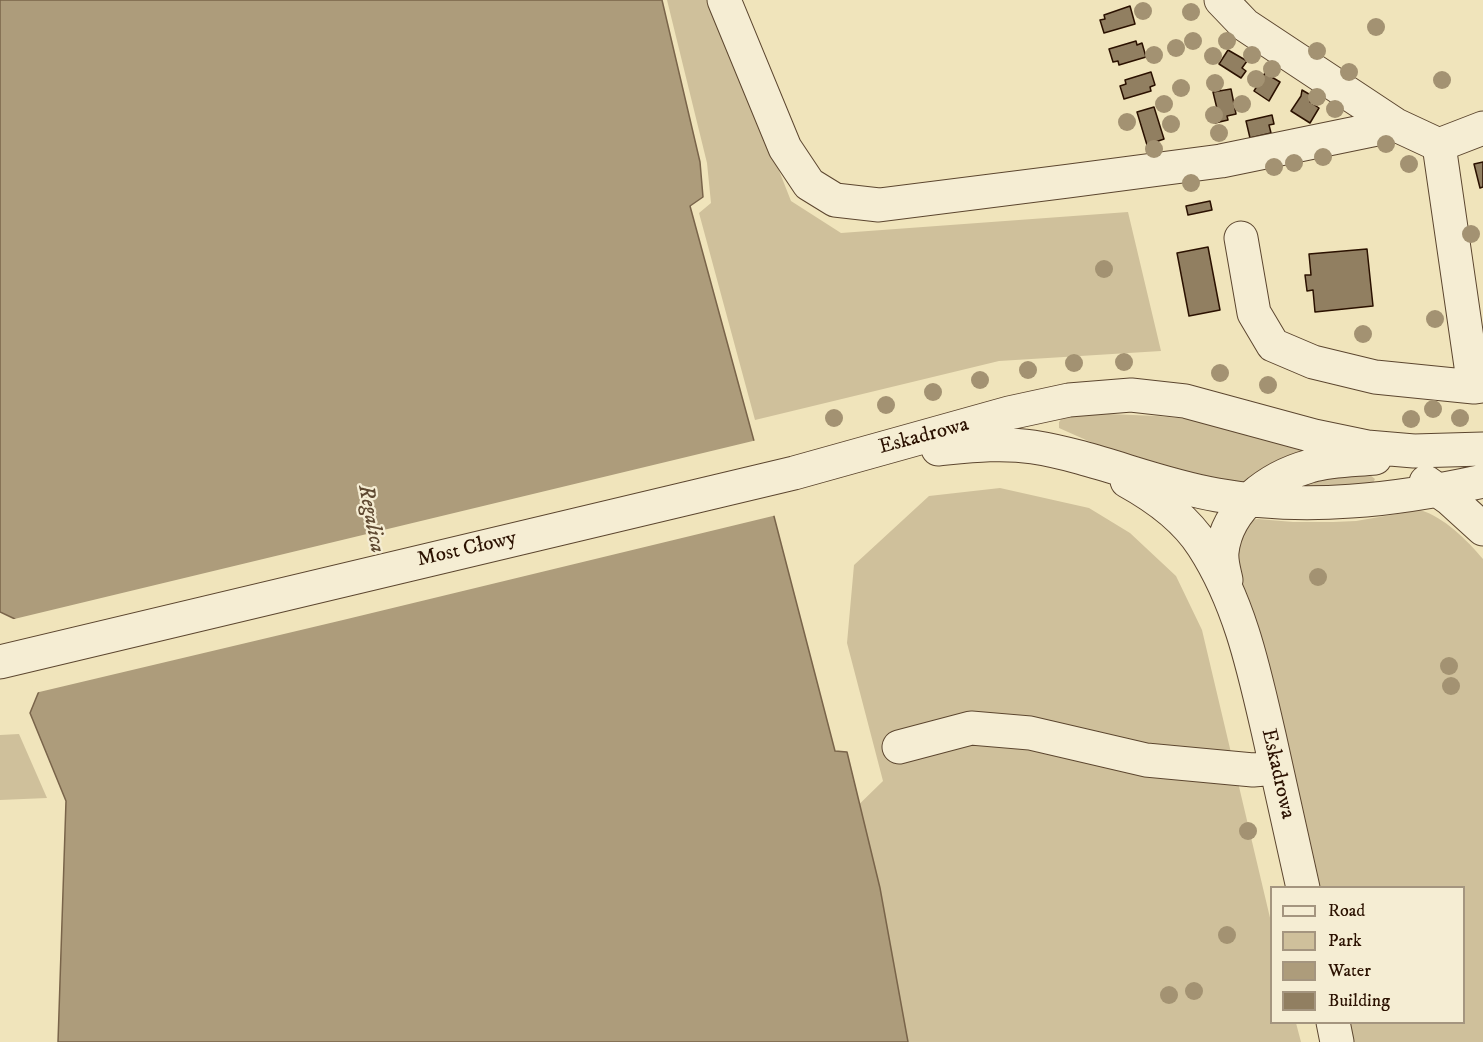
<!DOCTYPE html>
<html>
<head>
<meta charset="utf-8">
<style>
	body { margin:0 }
	#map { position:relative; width:1483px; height:1042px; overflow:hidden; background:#f0e4bb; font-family:"IM FELL DW Pica",serif }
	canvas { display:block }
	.legend { position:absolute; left:1270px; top:886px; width:195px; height:138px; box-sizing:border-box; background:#f5edd3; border:2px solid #a4957f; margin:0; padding:8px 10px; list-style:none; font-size:18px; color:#2b1100 }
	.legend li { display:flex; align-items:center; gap:12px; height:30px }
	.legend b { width:30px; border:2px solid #a4957f }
</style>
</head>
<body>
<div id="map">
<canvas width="1483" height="1042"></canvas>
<ul class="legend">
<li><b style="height:8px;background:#f5edd3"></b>Road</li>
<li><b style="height:16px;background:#cfc09b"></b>Park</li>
<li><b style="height:16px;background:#ad9c7b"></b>Water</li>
<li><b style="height:16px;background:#917f61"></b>Building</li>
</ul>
</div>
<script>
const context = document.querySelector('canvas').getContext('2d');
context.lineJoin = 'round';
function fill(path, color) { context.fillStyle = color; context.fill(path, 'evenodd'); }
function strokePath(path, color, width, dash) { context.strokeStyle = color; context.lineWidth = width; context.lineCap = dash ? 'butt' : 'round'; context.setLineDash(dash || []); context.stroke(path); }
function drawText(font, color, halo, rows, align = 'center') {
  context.font = font + ' "IM FELL DW Pica",serif'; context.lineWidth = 4.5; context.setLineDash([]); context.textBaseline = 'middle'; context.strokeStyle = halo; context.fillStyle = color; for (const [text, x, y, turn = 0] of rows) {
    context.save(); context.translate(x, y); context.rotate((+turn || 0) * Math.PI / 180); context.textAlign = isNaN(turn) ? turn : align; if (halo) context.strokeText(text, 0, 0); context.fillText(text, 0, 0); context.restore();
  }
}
fill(new Path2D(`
	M 667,0 L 712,0 L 791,201 L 841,233 L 1128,212 L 1161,351 L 999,361 L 755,420 L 699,213 L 711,203 L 707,163 Z
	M 1109,414 L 1157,416 L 1189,419 L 1306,448 L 1307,453 L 1244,485 L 1207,478 L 1129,455 L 1095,444 L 1059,428 L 1059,422 L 1064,416 Z
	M 1364,474 L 1370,475 L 1375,479 L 1371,487 L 1288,487 L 1311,481 Z
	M 1000,488 L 1089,508 L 1130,533 L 1176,576 L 1202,630 L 1271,922 L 1272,1022 L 1296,1023 L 1301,1042 L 887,1042 L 843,820 L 883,781 L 847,643 L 854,565 L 929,496 Z
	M 1420,510 C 1444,517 1467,540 1483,559 L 1483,1042 L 1352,1042 L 1348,1023 L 1464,1022 L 1464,888 L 1317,887 L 1265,652 L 1239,574 L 1236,558 L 1238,537 L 1251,520 L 1258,519 L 1293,522 L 1333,522 L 1356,521 Z
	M 19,734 L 47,798 L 0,800 L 0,735 Z`), '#cfc09b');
const water = new Path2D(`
	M 0,0 L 662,0 L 700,162 L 703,197 L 690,206 L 763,474 L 835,751 L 847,752 L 880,888 L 908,1042 L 58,1042 L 66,801 L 30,713 L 39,691 L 15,619 L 0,612 Z`);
fill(water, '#ad9c7b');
strokePath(water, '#79644a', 1.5);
fill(new Path2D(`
	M 757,440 L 777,515 L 343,620 L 35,693 L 12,621 L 10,620 Z`), '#f0e4bb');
const building = new Path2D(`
	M 1130,6 L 1135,24 L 1104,33 L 1100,20 L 1105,19 L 1104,15 Z
	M 1136,41 L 1137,45 L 1142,43 L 1146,57 L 1119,65 L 1118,61 L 1113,62 L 1109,49 Z
	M 1228,50 L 1247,61 L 1242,68 L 1246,71 L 1241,78 L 1219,64 Z
	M 1151,72 L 1155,85 L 1150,87 L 1151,91 L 1124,99 L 1120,86 L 1126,84 L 1125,80 Z
	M 1265,73 L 1280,82 L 1269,101 L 1254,91 Z
	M 1231,89 L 1236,114 L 1227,116 L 1228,120 L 1215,123 L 1214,118 L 1219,117 L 1213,92 Z
	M 1302,90 L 1314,97 L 1310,102 L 1319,108 L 1310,123 L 1291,111 L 1301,96 Z
	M 1154,107 L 1164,139 L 1147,145 L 1137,112 Z
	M 1272,115 L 1274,124 L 1269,125 L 1271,133 L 1250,138 L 1246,121 Z
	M 1483,162 L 1483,187 L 1480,188 L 1474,164 Z
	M 1210,201 L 1212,210 L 1188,215 L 1186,206 Z
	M 1208,247 L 1220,310 L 1189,316 L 1177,253 Z
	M 1367,249 L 1373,306 L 1315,312 L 1313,290 L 1307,291 L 1305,275 L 1311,275 L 1309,254 Z`);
fill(building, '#917f61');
strokePath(building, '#2b1100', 1.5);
const minor = new Path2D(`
	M 724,0 L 785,148 L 809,184 L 835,200 L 879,205 L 1069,181 L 1221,161 L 1396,125
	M 1221,0 L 1245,25 L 1396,125 L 1439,145 L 1483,128
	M 1439,145 L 1474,387 L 1483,386
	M 1241,238 L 1254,313 L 1273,345 L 1313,362 L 1375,377 L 1474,387
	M 938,449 C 969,446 1001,442 1033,447 C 1096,457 1154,484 1217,495 C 1306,511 1396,500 1483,481
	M 1127,481 C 1156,497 1185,518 1203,546 C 1240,603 1254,670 1269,735 C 1280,786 1292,837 1303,888
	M 1426,482 L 1450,499 L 1483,529
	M 1226,580 C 1224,571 1221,561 1222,552 C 1227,507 1270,477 1310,466 C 1330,460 1354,460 1375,458
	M 0,662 L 794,473 L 1009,413 L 1069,400 L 1131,395 L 1185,401 L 1314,436 L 1367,447 L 1414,451 L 1483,449
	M 899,747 L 971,728 L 1030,733 L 1146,760 L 1253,770 L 1276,768
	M 1333,1022 L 1337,1042`);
strokePath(minor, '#5c462f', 35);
strokePath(minor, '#f5edd3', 33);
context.fillStyle = '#a39272';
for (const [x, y] of [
	[1143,11],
	[1191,12],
	[1376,27],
	[1193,41],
	[1227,41],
	[1176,48],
	[1317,51],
	[1154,55],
	[1252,55],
	[1213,56],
	[1272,69],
	[1349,72],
	[1256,79],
	[1442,80],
	[1215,83],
	[1181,88],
	[1317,97],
	[1164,104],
	[1242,104],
	[1335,109],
	[1214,115],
	[1127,122],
	[1171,124],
	[1219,133],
	[1386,144],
	[1154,149],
	[1323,157],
	[1294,163],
	[1409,164],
	[1274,167],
	[1191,183],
	[1471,234],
	[1104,269],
	[1435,319],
	[1363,334],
	[1124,362],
	[1074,363],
	[1028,370],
	[1220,373],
	[980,380],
	[1268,385],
	[933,392],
	[886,405],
	[1433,409],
	[834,418],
	[1460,418],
	[1411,419],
	[1318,577],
	[1449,666],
	[1451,686],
	[1248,831],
	[1227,935],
	[1194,991],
	[1169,995]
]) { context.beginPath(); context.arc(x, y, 9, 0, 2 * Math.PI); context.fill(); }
drawText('21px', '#2b1100', '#f5edd3', [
	["Eskadrowa",924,437,-15],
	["Most Cłowy",467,550,-13],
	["Eskadrowa",1277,774,77]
]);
drawText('italic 22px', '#5f4931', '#f5edd3', [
	["Regalica",370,519,79]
]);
</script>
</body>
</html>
